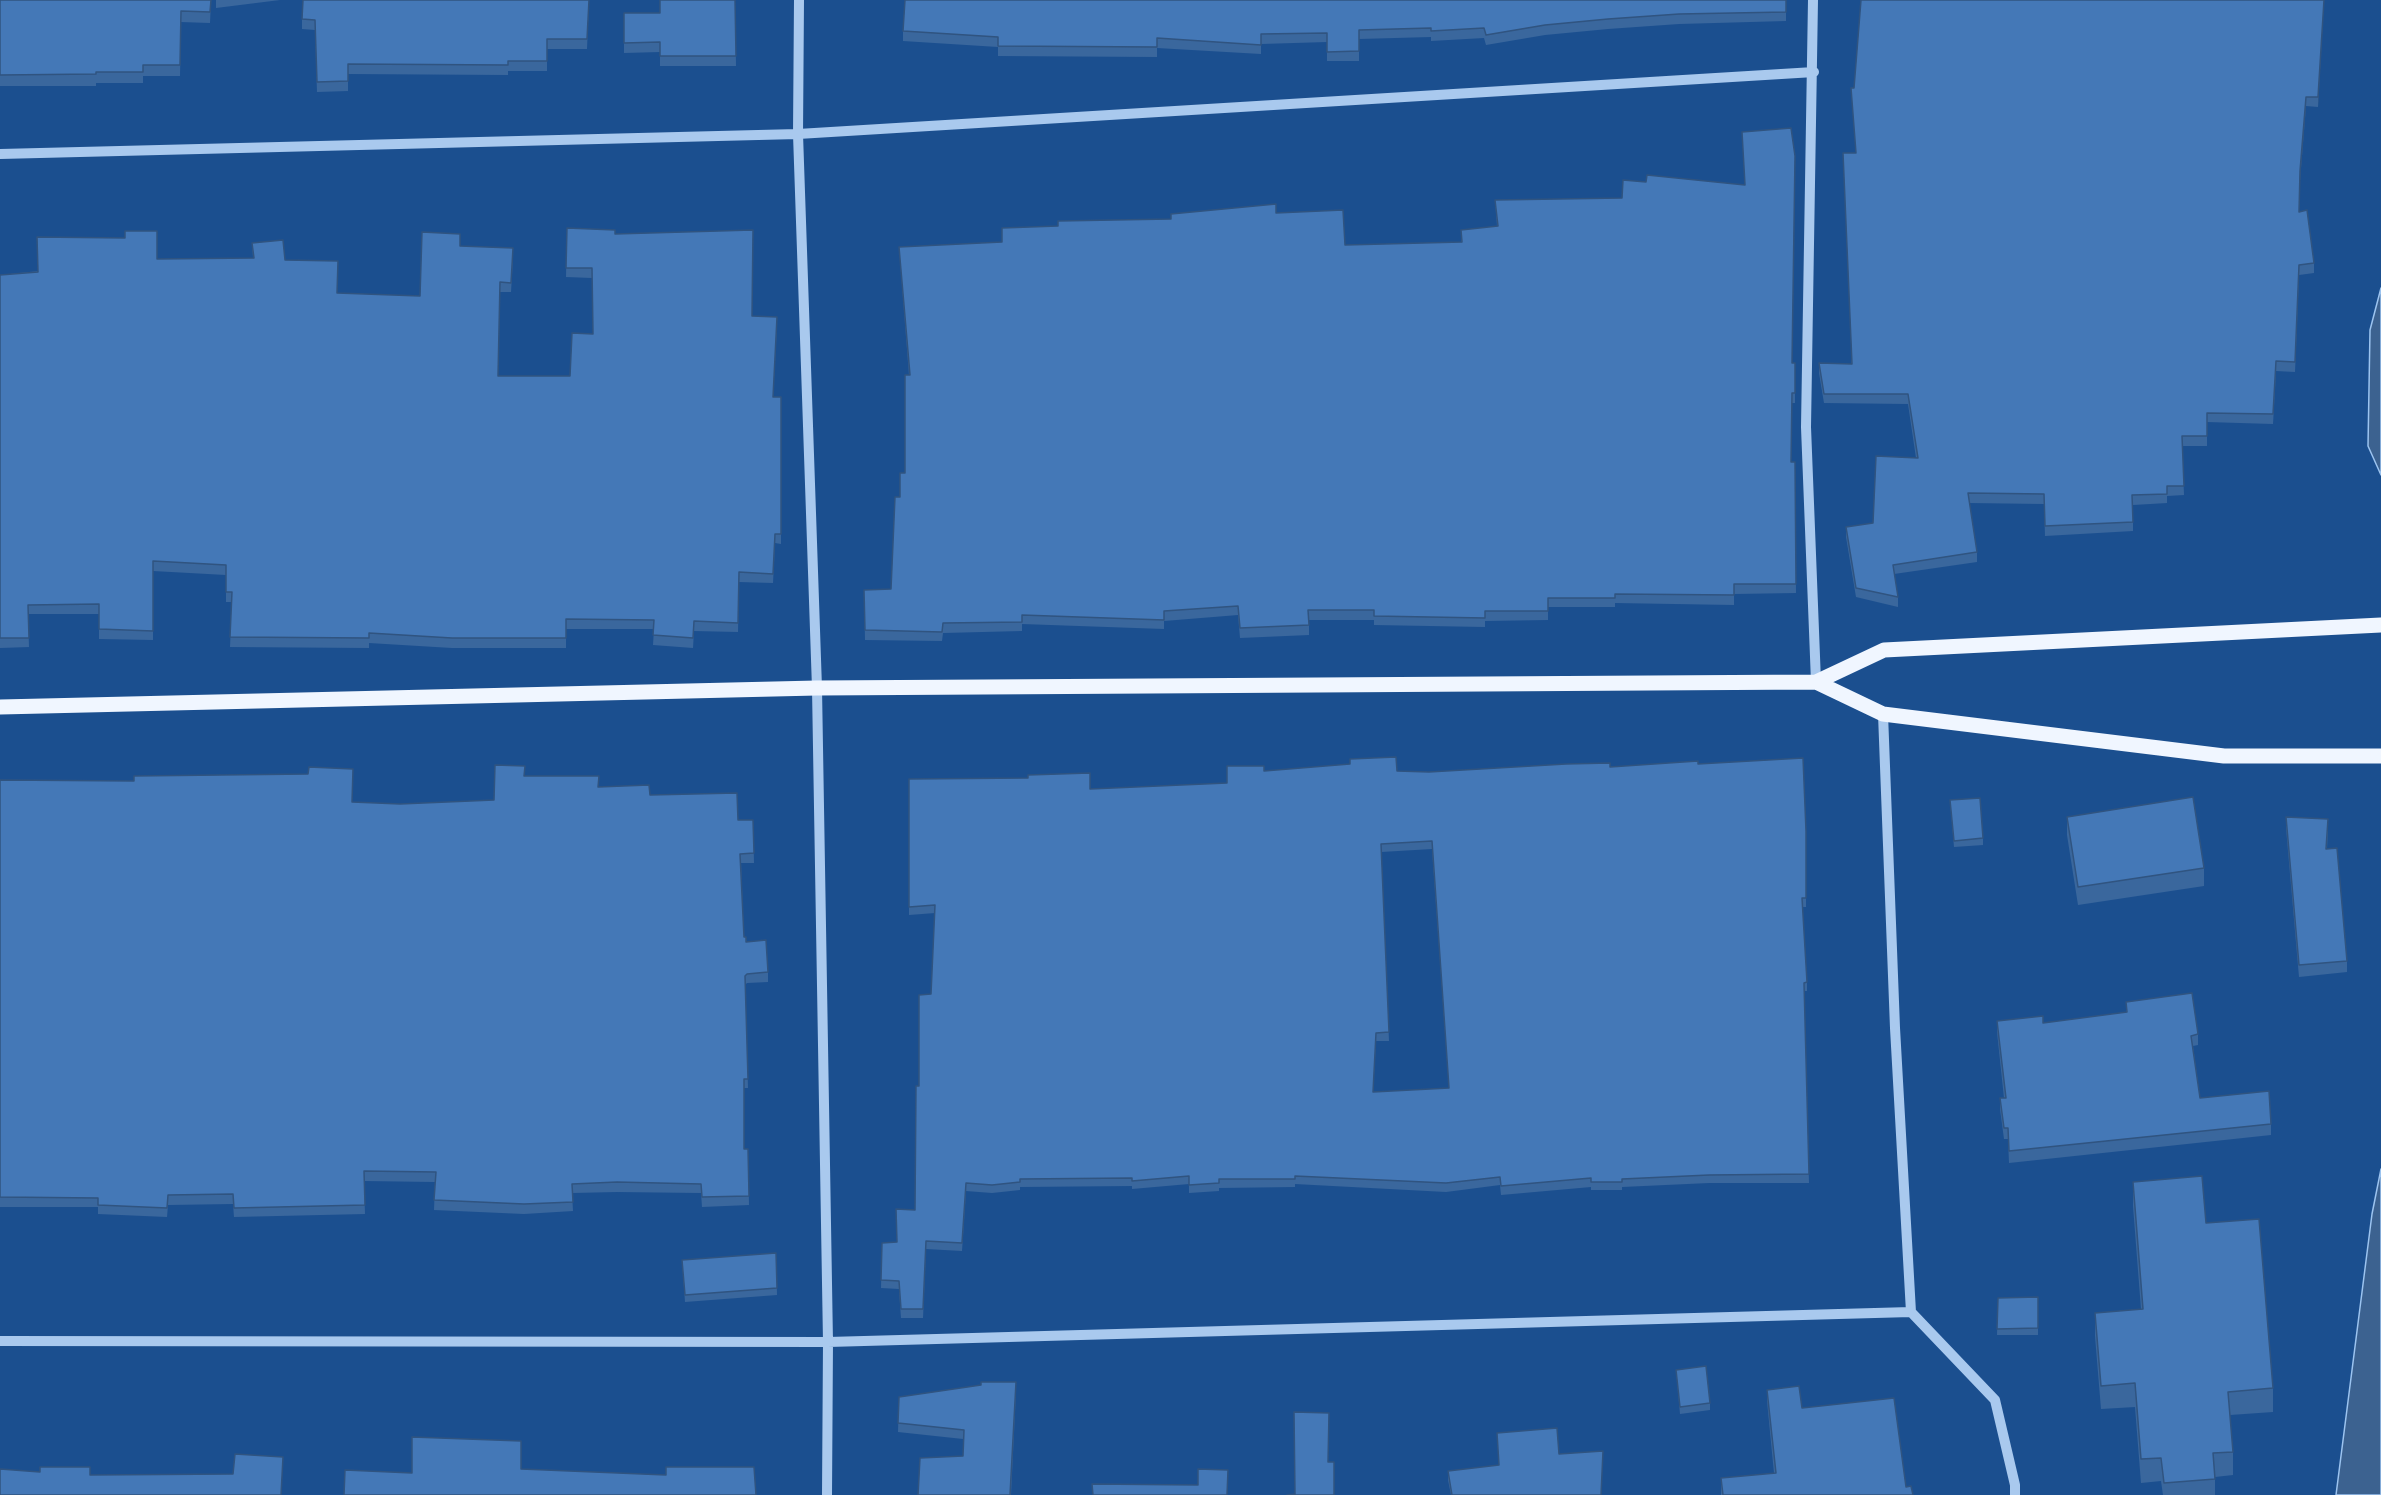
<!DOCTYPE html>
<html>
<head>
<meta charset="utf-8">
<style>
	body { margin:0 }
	canvas { display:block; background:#1b4f8f }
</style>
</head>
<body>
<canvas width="2381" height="1495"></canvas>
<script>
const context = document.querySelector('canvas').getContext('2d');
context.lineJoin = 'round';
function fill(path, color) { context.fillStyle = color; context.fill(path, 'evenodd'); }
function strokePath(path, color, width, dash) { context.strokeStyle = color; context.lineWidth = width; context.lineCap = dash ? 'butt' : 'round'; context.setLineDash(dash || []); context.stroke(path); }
const water = new Path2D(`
	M 2381,288 L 2381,475 L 2368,446 L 2370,330 Z
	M 2381,1169 L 2381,1495 L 2336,1495 L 2372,1214 Z`);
fill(water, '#3c6290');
strokePath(water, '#9cc4f0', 1.5);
strokePath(new Path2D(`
	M 799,0 L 798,134 L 817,688 L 828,1342 L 827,1495
	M 1813,0 L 1806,427 L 1816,682
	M 0,154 L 798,134 L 1814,72
	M 1883,714 L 1895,1028 L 1911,1312 L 1995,1400 L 2015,1485 L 2015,1495
	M 0,1341 L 828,1342 L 1911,1312`), '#a9c9ee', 10);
strokePath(new Path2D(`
	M 1816,682 L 1883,714 L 2224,756 L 2381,756
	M 0,707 L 817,688 L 1816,682 L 1884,650 L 2381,625`), '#f0f6ff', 15);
fill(new Path2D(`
	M 0,0 L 211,0 L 210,23 L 181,22 L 180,76 L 143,76 L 143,83 L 96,83 L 96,86 L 0,86 Z
	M 216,0 L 280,0 L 216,8 Z
	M 589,0 L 587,49 L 547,49 L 547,71 L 508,71 L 508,75 L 348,74 L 348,91 L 317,92 L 315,30 L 302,29 L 302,19 Z
	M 735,0 L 736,66 L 660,66 L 660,52 L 624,53 L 624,13 L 660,13 Z
	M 1786,0 L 1786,21 L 1679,24 L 1608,29 L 1545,35 L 1486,45 L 1484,38 L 1431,41 L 1431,37 L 1359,39 L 1359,61 L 1327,61 L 1327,42 L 1261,44 L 1261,54 L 1157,48 L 1157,57 L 998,56 L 998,47 L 903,41 L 903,31 Z
	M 2324,0 L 2318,107 L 2306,106 L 2300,181 L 2299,211 L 2314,263 L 2314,273 L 2299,275 L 2295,372 L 2276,371 L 2273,424 L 2207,422 L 2207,446 L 2182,446 L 2184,495 L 2167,496 L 2167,503 L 2133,505 L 2133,531 L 2045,536 L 2044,504 L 1969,503 L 1977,552 L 1977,562 L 1894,574 L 1898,597 L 1898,607 L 1856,597 L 1846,537 L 1846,527 L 1873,523 L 1916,458 L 1908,404 L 1824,403 L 1819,373 L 1819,363 L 1851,364 L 1856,153 L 1851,88 Z
	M 1742,132 L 1792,363 L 1795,363 L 1795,403 L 1792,403 L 1791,462 L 1795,462 L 1796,593 L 1734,594 L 1734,605 L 1615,603 L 1615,607 L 1548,607 L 1548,620 L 1485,621 L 1485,627 L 1374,625 L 1374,620 L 1309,620 L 1309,635 L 1240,638 L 1238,615 L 1164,621 L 1164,629 L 1022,624 L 1022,631 L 943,633 L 942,641 L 865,640 L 864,590 L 891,589 L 900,497 L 905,473 L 909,375 L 899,247 L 1002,242 L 1058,226 L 1276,213 L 1345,245 L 1461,242 L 1461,230 L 1497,226 L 1495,200 L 1622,198 L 1646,182 L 1745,185 Z
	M 567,228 L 615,234 L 752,316 L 777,327 L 773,397 L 781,397 L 781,544 L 775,543 L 773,583 L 739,582 L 738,632 L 694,631 L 693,648 L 653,645 L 654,629 L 566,629 L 566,648 L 452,648 L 369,643 L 369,648 L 230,647 L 232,602 L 226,602 L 226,575 L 153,571 L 153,640 L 99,639 L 99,614 L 28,614 L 29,647 L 0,648 L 0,275 L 157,259 L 253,258 L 252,243 L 285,260 L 338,293 L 420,296 L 460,246 L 513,258 L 511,292 L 500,292 L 498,376 L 570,376 L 593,334 L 592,278 L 566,277 Z
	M 1698,764 L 1806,831 L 1806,907 L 1802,907 L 1807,982 L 1807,991 L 1804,991 L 1809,1183 L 1709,1183 L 1622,1187 L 1622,1190 L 1591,1190 L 1591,1187 L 1501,1195 L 1500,1185 L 1446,1192 L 1295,1184 L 1295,1187 L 1219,1188 L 1219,1191 L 1189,1193 L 1189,1184 L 1132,1189 L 1132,1186 L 1020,1187 L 1020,1190 L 992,1193 L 966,1191 L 962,1251 L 926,1249 L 923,1318 L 901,1318 L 899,1289 L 881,1288 L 882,1243 L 897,1242 L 915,1210 L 919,1086 L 931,994 L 935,913 L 909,915 L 909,779 L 1090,789 L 1227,783 L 1264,771 L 1397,771 L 1429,772 ZM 1432,849 L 1449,1088 L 1373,1092 L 1376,1041 L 1389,1041 L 1381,852 Z
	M 525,776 L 650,795 L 738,820 L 753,820 L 754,863 L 741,863 L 744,937 L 768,972 L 768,982 L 747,983 L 745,985 L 748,1088 L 744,1088 L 744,1149 L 748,1149 L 749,1205 L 702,1207 L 701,1193 L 617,1192 L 572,1193 L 573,1211 L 524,1214 L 434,1210 L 435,1182 L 364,1181 L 365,1214 L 234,1217 L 233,1204 L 168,1205 L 167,1217 L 98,1214 L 98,1207 L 0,1207 L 0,780 L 352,802 L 400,804 L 494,800 Z
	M 1950,800 L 1983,838 L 1983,845 L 1954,847 Z
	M 2067,817 L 2204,868 L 2204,886 L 2078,905 L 2067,835 Z
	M 2286,817 L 2328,831 L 2327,848 L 2347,961 L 2347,972 L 2299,977 L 2286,828 Z
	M 2126,1002 L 2198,1034 L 2198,1045 L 2193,1046 L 2200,1098 L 2271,1124 L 2271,1135 L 2009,1163 L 2008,1139 L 2004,1139 L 2000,1109 L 2000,1098 L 2004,1098 L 1997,1032 L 1997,1021 L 2043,1023 L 2126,1012 Z
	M 2133,1182 L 2206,1223 L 2273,1388 L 2273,1412 L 2230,1415 L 2233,1452 L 2233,1475 L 2215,1477 L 2215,1495 L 2163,1495 L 2161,1481 L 2141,1483 L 2135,1407 L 2101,1409 L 2095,1336 L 2095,1313 L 2141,1309 L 2133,1206 Z
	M 776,1253 L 777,1295 L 685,1302 L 682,1260 Z
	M 2038,1297 L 2038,1335 L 1997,1335 L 1998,1298 Z
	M 1676,1370 L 1710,1403 L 1710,1410 L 1680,1414 Z
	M 1767,1390 L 1802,1408 L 1906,1487 L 1913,1495 L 1721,1495 L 1721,1478 L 1774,1473 L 1767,1401 Z
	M 1016,1391 L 1011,1495 L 918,1495 L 963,1456 L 963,1439 L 898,1432 L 899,1397 Z
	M 1497,1433 L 1559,1454 L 1601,1495 L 1451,1495 L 1448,1480 L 1448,1471 L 1499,1465 Z`), '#3a679d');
fill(new Path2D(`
	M 2324,0 L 2318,107 L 2318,97 Z
	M 2306,97 L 2306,106 L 2300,181 L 2300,171 Z`), '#305480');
const building = new Path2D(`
	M 0,0 L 211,0 L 210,12 L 181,11 L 180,65 L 143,65 L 143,72 L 96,72 L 96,74 L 0,75 Z
	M 303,0 L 589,0 L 587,39 L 547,39 L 547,61 L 508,61 L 508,65 L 348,64 L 348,81 L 317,82 L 315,20 L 302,19 Z
	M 660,0 L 735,0 L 736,56 L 660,56 L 660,42 L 624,43 L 624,13 L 660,13 Z
	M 905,0 L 1786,0 L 1786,12 L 1679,14 L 1608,19 L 1545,25 L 1486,35 L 1484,28 L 1431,31 L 1431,28 L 1359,30 L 1359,51 L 1327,52 L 1327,33 L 1261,34 L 1261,45 L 1157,38 L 1157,47 L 998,46 L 998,37 L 903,31 Z
	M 1861,0 L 2324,0 L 2318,97 L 2306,97 L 2300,171 L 2299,212 L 2307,210 L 2314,263 L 2299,265 L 2295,362 L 2276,361 L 2273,414 L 2207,413 L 2207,436 L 2182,436 L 2184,486 L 2167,486 L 2167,494 L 2132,495 L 2133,522 L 2045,526 L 2044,494 L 1968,493 L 1977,552 L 1893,565 L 1898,597 L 1856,588 L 1846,527 L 1873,523 L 1876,456 L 1918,458 L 1908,394 L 1824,394 L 1819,363 L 1852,364 L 1843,153 L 1856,153 L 1851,88 L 1854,88 Z
	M 1791,128 L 1795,156 L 1792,363 L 1795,363 L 1795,393 L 1792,393 L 1791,462 L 1795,462 L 1796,584 L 1734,584 L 1734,595 L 1615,594 L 1615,598 L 1548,598 L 1548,611 L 1485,611 L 1485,618 L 1374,616 L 1374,610 L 1308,610 L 1309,625 L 1240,628 L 1238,606 L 1164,611 L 1164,620 L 1022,615 L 1022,622 L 943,623 L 942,632 L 865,630 L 864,590 L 891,589 L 895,497 L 900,497 L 900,473 L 905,473 L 905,375 L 910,375 L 899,247 L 1002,242 L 1002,228 L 1058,226 L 1058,221 L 1171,219 L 1171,214 L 1276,204 L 1276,213 L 1343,210 L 1345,245 L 1462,242 L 1461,230 L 1498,226 L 1495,200 L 1622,198 L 1623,180 L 1646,182 L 1647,175 L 1745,185 L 1742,132 Z
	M 567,228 L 615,230 L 615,234 L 753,230 L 752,316 L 777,317 L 773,397 L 781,397 L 781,534 L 775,534 L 773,574 L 739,572 L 738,623 L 694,621 L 693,638 L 653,635 L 654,620 L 566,619 L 566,638 L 452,638 L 369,633 L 369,638 L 230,637 L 232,592 L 226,592 L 226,565 L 153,561 L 153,631 L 99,629 L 99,604 L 28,605 L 29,638 L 0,638 L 0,275 L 38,272 L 37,237 L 125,238 L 125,231 L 157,231 L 157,259 L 254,258 L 252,243 L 283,240 L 285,260 L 338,261 L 337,293 L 420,296 L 422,232 L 460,234 L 460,246 L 513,248 L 511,283 L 500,282 L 498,376 L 570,376 L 572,333 L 593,334 L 592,268 L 566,268 Z
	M 1396,757 L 1397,771 L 1429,772 L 1566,764 L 1610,763 L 1610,767 L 1698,761 L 1698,764 L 1803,758 L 1806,831 L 1806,898 L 1802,898 L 1807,982 L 1804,983 L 1809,1174 L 1709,1175 L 1622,1179 L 1622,1182 L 1591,1182 L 1591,1178 L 1501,1186 L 1500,1177 L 1446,1183 L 1295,1176 L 1295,1179 L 1219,1179 L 1219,1183 L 1189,1185 L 1189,1176 L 1132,1181 L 1132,1178 L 1020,1179 L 1020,1182 L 992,1185 L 966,1183 L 962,1243 L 926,1241 L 923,1309 L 901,1309 L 899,1281 L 881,1280 L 882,1243 L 897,1242 L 896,1209 L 915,1210 L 916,1086 L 919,1086 L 919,995 L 931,994 L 935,905 L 909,907 L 909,779 L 1028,778 L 1028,775 L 1090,773 L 1090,789 L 1227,783 L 1227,766 L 1264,766 L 1264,771 L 1350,764 L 1350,759 ZM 1432,841 L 1449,1088 L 1373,1092 L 1376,1033 L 1389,1032 L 1381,844 Z
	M 495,765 L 525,766 L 524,776 L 599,776 L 598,787 L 649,785 L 650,795 L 737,793 L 738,820 L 753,820 L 754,853 L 740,854 L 744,937 L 746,937 L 746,942 L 766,940 L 768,972 L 747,974 L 745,976 L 748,1079 L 744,1079 L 744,1149 L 748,1149 L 749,1196 L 702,1197 L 701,1184 L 617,1182 L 572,1184 L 573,1202 L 524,1204 L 434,1200 L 436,1172 L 364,1171 L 365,1205 L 234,1208 L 233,1194 L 168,1195 L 167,1208 L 98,1205 L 98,1198 L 0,1197 L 0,780 L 134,781 L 134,776 L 308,774 L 309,767 L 353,769 L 352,802 L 400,804 L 494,800 Z
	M 2193,797 L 2204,868 L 2078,887 L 2067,817 Z
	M 1980,798 L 1983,838 L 1954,841 L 1950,800 Z
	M 2286,817 L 2328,819 L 2326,849 L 2337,848 L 2347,961 L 2299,965 Z
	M 2192,993 L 2198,1034 L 2191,1036 L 2200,1098 L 2269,1091 L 2271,1124 L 2009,1151 L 2008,1128 L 2004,1128 L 2000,1098 L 2006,1098 L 1997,1021 L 2043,1016 L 2043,1023 L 2127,1012 L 2126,1002 Z
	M 2202,1176 L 2206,1223 L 2259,1219 L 2273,1388 L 2228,1392 L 2233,1452 L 2213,1453 L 2215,1479 L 2164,1483 L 2161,1458 L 2141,1459 L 2135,1383 L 2101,1386 L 2095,1313 L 2143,1309 L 2133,1182 Z
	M 776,1253 L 777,1288 L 685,1295 L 682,1260 Z
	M 2038,1297 L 2038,1328 L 1997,1329 L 1998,1298 Z
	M 1706,1366 L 1710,1403 L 1680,1407 L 1676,1370 Z
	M 981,1382 L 1016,1382 L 1010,1495 L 918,1495 L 920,1458 L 963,1456 L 964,1430 L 898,1423 L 899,1397 L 981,1385 Z
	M 1799,1386 L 1802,1408 L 1894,1398 L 1906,1487 L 1911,1486 L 1913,1495 L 1723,1495 L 1721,1478 L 1776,1473 L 1767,1390 Z
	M 1294,1412 L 1329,1413 L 1328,1462 L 1334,1462 L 1334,1495 L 1287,1495 L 1295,1494 Z
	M 1557,1428 L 1559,1454 L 1603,1451 L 1601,1495 L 1452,1495 L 1448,1471 L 1499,1465 L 1497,1433 Z
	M 412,1437 L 521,1441 L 521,1469 L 666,1475 L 666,1467 L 754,1467 L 756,1495 L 344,1495 L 345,1470 L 412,1473 Z
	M 235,1454 L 283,1457 L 281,1495 L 0,1495 L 0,1469 L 40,1472 L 40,1467 L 90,1467 L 90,1475 L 233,1474 Z
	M 1198,1469 L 1228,1470 L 1227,1495 L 1093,1495 L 1092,1484 L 1198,1485 Z`);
fill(building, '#4478b7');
strokePath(building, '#305480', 1.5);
</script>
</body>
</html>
